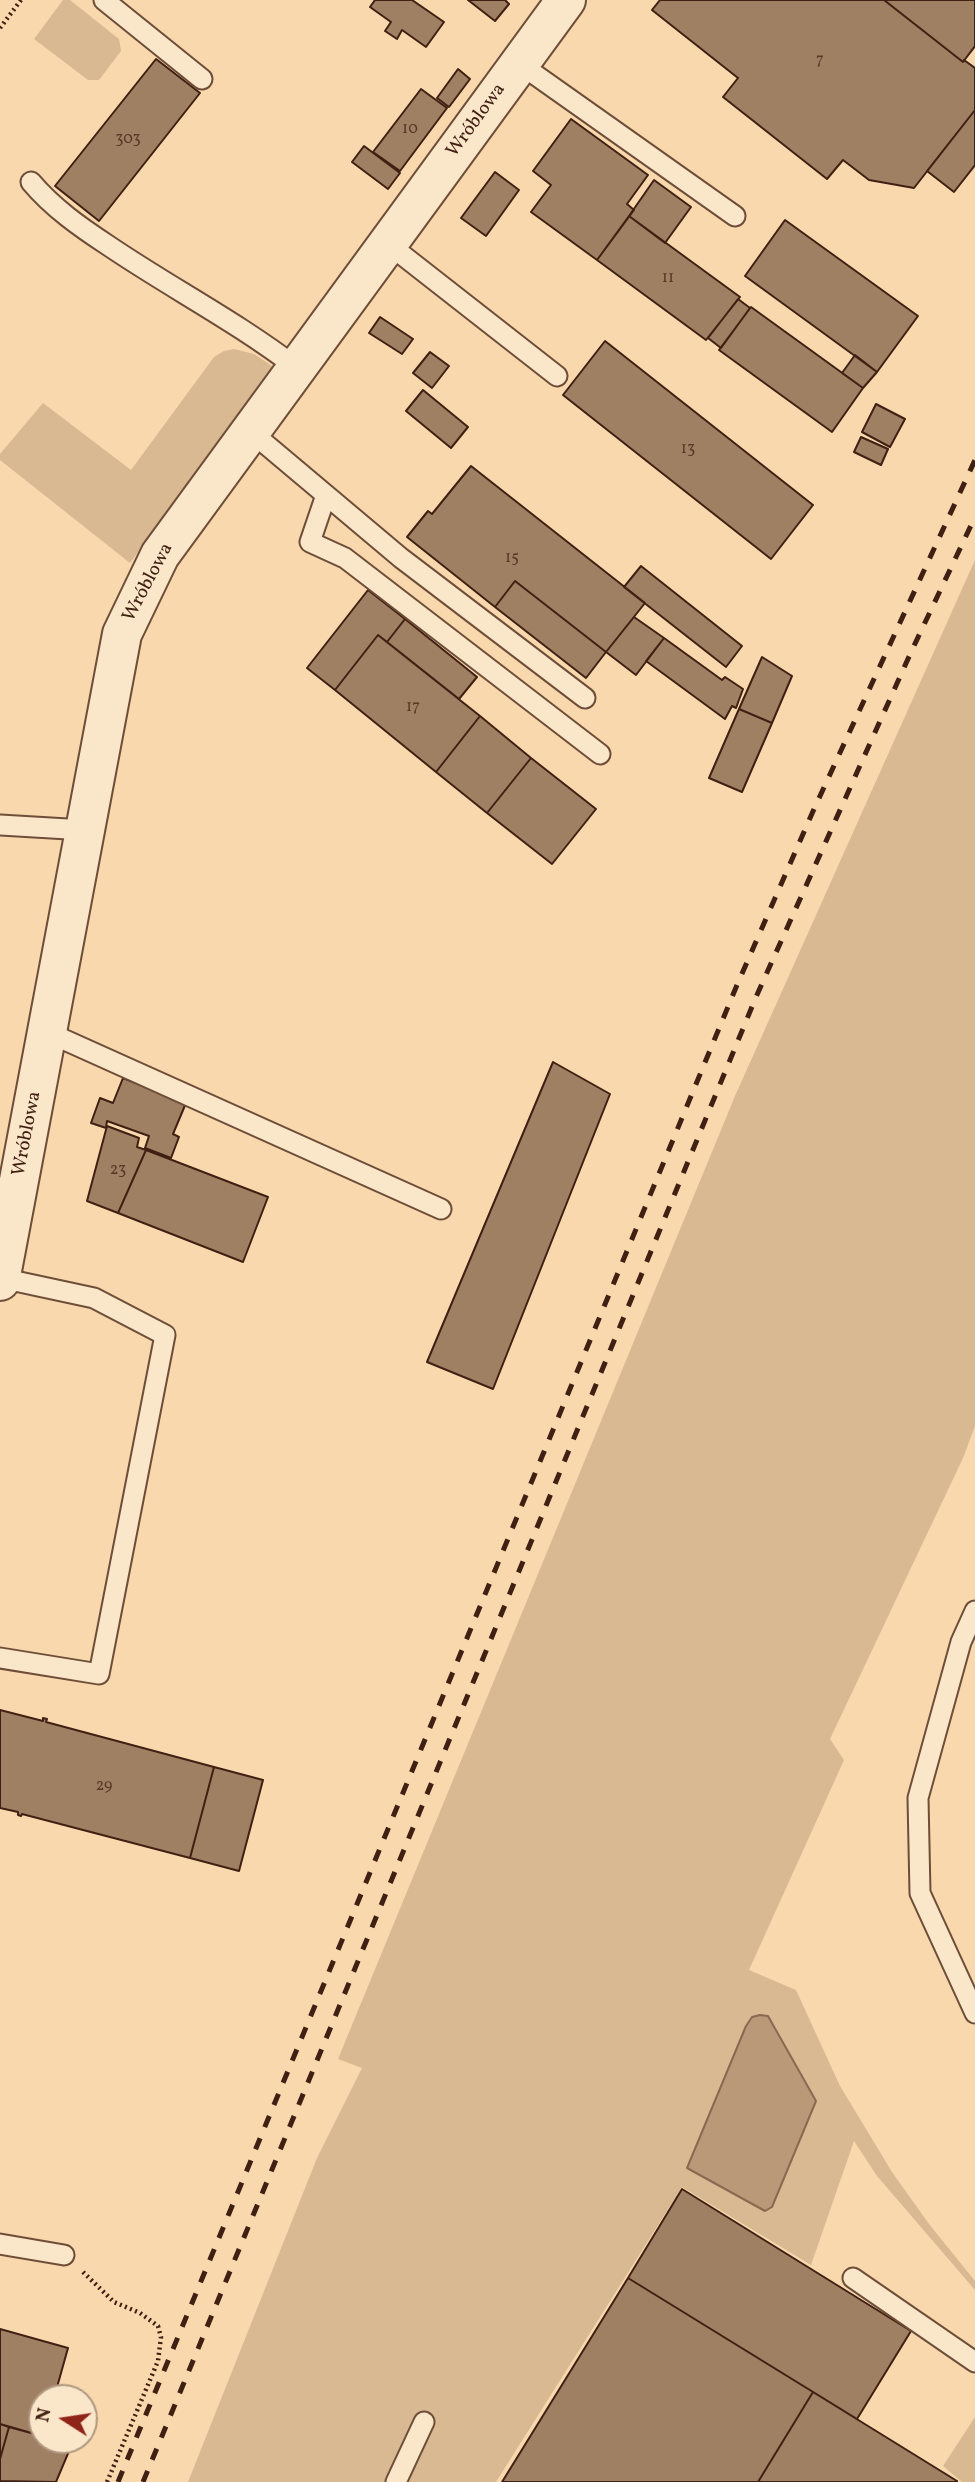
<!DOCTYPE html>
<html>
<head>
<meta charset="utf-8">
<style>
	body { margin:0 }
	#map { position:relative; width:975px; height:2482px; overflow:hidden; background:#f8d8ac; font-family:Vollkorn,serif }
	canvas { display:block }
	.north { position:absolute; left:28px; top:2384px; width:70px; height:70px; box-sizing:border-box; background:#fae6c9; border:2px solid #b09780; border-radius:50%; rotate:282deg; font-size:19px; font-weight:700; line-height:28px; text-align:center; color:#402013 }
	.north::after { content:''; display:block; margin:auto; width:24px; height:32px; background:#8f2418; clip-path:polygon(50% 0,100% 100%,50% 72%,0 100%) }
</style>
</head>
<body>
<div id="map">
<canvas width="975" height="2482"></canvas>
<div class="north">N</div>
</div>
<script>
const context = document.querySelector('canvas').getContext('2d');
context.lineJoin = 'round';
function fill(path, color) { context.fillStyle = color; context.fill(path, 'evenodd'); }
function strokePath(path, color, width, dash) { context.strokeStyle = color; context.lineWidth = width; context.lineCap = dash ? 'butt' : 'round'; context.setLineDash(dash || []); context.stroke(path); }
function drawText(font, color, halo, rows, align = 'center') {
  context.font = font + ' Vollkorn,serif'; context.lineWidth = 5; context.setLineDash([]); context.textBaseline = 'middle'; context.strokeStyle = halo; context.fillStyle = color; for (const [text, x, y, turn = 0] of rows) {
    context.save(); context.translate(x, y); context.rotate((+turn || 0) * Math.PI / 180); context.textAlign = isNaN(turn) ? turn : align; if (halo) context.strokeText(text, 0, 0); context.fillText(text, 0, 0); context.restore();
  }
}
fill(new Path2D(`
	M 63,0 L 70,0 L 119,39 L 121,51 L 99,80 L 88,80 L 34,39 Z
	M 234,349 L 254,354 L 275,368 L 130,563 L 0,460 L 0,454 L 43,403 L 131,470 L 214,357 L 224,351 Z
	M 975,560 L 975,1426 L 963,1458 L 830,1739 L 844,1760 L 749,1970 L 796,1990 L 840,2086 L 892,2172 L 929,2224 L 975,2281 L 975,2290 L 877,2176 L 854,2141 L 811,2265 L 682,2187 L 496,2482 L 188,2482 L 317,2158 L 362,2068 L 338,2059 L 735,1096 Z
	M 975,2417 L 975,2482 L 962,2482 L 943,2466 Z`), '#d9b992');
const water = new Path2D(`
	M 760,2015 L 768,2016 L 816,2101 L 772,2207 L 765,2211 L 687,2168 L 746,2026 L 752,2017 Z`);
fill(water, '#b99978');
strokePath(water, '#896950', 2);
const building = new Path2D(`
	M 375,0 L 412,0 L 444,22 L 426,47 L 402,30 L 397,39 L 385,31 L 391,22 L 370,7 Z
	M 468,0 L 505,0 L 509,4 L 495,21 Z
	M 660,0 L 884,0 L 963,62 L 964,60 L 975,68 L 975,110 L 914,188 L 869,180 L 843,160 L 827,179 L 723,97 L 738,78 L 652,10 Z
	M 884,0 L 975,0 L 975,46 L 963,62 Z
	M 156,59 L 200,93 L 99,221 L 55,186 Z
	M 458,69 L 470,79 L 449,107 L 437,98 Z
	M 421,89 L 447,108 L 400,171 L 373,152 Z
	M 975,110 L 975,165 L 954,192 L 927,171 Z
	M 571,119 L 648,175 L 627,204 L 634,210 L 597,260 L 531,212 L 551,185 L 533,171 Z
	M 364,146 L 400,173 L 388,189 L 352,162 Z
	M 495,172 L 519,190 L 486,236 L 461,218 Z
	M 654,180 L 691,207 L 665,243 L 629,216 Z
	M 629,216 L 740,297 L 706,340 L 597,260 Z
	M 785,220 L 918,316 L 877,372 L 745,276 Z
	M 738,299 L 750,308 L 721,348 L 708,338 Z
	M 751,307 L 863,388 L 832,432 L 719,350 Z
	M 380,317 L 413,339 L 402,354 L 369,333 Z
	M 605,341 L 813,505 L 771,559 L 563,395 Z
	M 430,352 L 449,366 L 432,388 L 413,373 Z
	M 855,355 L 877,372 L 863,388 L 842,373 Z
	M 423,390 L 468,427 L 451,448 L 406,411 Z
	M 876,404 L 905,419 L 890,447 L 862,432 Z
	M 861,437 L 888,449 L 881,465 L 854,452 Z
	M 471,466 L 645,603 L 606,652 L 515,581 L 495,607 L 407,537 L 428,511 L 432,514 Z
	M 641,566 L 742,646 L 726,667 L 624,587 Z
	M 515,581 L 606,652 L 586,678 L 495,607 Z
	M 368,590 L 405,619 L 387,642 L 378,635 L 335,690 L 307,668 Z
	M 634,617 L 664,638 L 636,675 L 606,652 Z
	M 405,619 L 477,677 L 459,699 L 387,642 Z
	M 378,635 L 480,716 L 436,772 L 335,690 Z
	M 664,638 L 722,680 L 725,677 L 743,689 L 736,708 L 732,706 L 725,719 L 646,661 Z
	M 762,657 L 792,676 L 772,723 L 739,709 Z
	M 739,709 L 772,723 L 742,792 L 709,778 Z
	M 480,716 L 531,758 L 487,813 L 436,772 Z
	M 531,758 L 596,809 L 552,864 L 487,813 Z
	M 553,1062 L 610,1094 L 493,1389 L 427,1362 Z
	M 123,1078 L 186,1103 L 173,1134 L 179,1137 L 171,1158 L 145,1148 L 149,1136 L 107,1121 L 106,1128 L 91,1123 L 100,1098 L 113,1103 Z
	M 107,1126 L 139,1138 L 137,1147 L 146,1150 L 118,1213 L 87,1201 Z
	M 146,1150 L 268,1197 L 243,1262 L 118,1213 Z
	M 0,1710 L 43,1721 L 43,1718 L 47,1719 L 46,1722 L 214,1767 L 190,1858 L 22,1814 L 21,1816 L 18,1815 L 18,1812 L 0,1808 Z
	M 214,1767 L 263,1780 L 239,1871 L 190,1858 Z
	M 682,2189 L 911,2331 L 857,2419 L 628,2278 Z
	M 628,2278 L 813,2392 L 758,2482 L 502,2482 Z
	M 0,2329 L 68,2348 L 54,2398 L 42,2398 L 42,2436 L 0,2424 Z
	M 813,2392 L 957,2481 L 957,2482 L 758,2482 Z
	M 0,2424 L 9,2427 L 0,2459 Z
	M 9,2427 L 42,2436 L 42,2440 L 57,2440 L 72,2444 L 56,2482 L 0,2481 L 0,2459 Z`);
fill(building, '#a08063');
strokePath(building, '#402013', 2);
const lane = new Path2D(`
	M 104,0 L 202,79
	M 520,64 L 735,216
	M 31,182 C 53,208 80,227 109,246 C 171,288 237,322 297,368
	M 387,243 L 557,376
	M 250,431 L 401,558 L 585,698
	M 326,495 L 310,542 L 345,558 L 600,754
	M 0,825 L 85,830
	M 47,1032 L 441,1209
	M 975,1611 L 961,1642 L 918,1798 L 920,1893 L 975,2013
	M 0,1658 L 99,1674 L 165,1335 L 94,1298 L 1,1278
	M 0,2244 L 64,2255
	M 853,2278 L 975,2362
	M 396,2482 L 424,2422`);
const street = new Path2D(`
	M 0,1281 L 122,634 L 160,555 L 566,0`);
strokePath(lane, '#6e4e39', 23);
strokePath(street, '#6e4e39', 42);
strokePath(new Path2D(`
	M 0,28 L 21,0
	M 83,2272 L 114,2302 L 140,2313 L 158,2326 L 161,2337 L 158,2361 L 107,2482`), '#402013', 4.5, [2, 3.5]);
strokePath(lane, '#fae6c9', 19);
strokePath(street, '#fae6c9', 38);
strokePath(new Path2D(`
	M 118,2482 L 737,985 L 814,809 L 975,460
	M 143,2482 L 756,997 L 912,650 L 975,517`), '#402013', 5, [12, 12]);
drawText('16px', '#583827', null, [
	["7",820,61],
	["10",410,130],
	["303",128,140],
	["11",668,279],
	["13",688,450],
	["15",512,559],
	["17",413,708],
	["23",118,1171],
	["29",104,1787]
]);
drawText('19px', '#402013', '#fae6c9', [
	["Wróblowa",477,121,-54],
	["Wróblowa",149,583,-62],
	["Wróblowa",28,1134,-79]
]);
</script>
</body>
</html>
